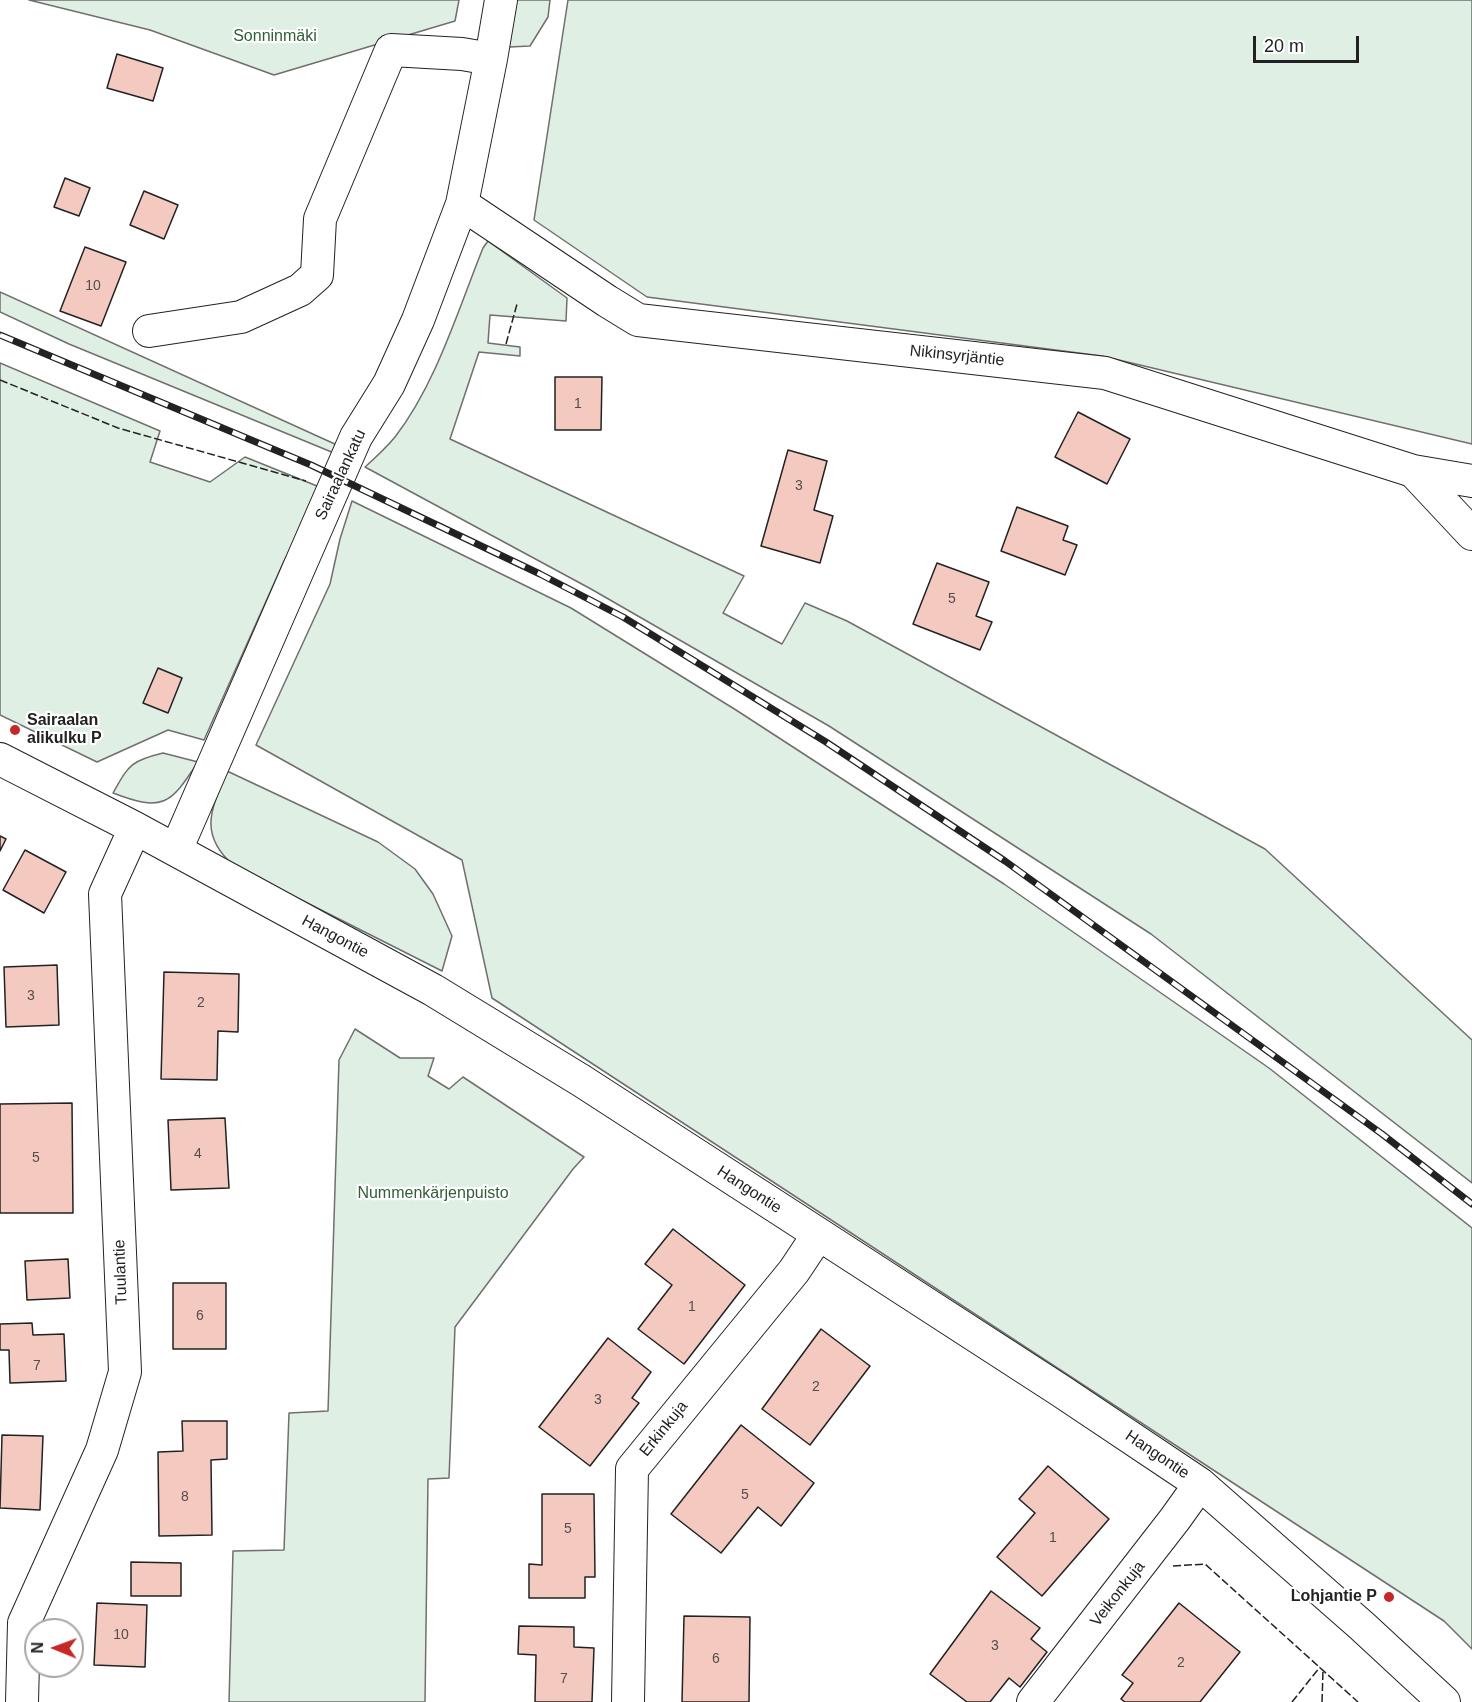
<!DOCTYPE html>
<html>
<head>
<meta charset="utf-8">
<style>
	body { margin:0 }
	#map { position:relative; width:1472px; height:1702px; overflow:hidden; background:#fff; font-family:Helvetica,sans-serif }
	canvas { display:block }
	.north { position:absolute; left:24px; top:1618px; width:60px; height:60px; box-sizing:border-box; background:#fff; border:2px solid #a7a7a7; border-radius:50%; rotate:271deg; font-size:16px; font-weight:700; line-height:24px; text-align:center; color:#222 }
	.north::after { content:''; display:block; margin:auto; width:21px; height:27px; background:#c62828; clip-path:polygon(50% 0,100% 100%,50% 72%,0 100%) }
	.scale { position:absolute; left:1253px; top:36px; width:106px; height:27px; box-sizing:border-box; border:3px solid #222; border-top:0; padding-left:8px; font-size:18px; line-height:21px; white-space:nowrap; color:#222; -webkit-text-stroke:4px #fff; paint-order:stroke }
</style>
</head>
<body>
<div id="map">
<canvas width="1472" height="1702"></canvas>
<div class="north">N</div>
<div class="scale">20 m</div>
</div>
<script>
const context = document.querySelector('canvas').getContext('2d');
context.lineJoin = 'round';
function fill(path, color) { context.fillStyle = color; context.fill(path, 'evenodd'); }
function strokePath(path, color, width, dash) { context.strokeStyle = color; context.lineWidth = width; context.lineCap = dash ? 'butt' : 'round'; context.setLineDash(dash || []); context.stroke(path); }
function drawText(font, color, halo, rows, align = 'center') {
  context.font = font + ' Helvetica,sans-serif'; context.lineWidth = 4.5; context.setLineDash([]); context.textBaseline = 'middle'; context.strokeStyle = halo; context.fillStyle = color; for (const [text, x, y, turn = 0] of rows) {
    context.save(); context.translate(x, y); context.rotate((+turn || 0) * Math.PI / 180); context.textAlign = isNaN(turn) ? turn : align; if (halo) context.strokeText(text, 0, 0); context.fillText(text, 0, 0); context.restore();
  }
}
const green = new Path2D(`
	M 29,0 L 459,0 L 455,21 L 274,75 L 150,30 Z
	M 516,0 L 550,0 L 548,17 L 530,46 L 509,47 Z
	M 568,0 L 1472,0 L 1472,444 L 1102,356 L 647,297 L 534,220 Z
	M 488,241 L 567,298 L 566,321 L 490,315 L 488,343 L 520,347 L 520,356 L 479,352 L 450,439 L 744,576 L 723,613 L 782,644 L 805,603 L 847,621 L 1265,849 L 1472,1040 L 1472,1183 L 1151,934 L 829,726 L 591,589 L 365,467 C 375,458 386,448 395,437 C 436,384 458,310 483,248 Z
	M 0,292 L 337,445 L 334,453 L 69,344 L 0,312 Z
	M 0,363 L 160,431 L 150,462 L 210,482 L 245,457 L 322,488 L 284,561 L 204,740 L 168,730 L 97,762 L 0,715 Z
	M 352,501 L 571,608 L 736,710 L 1004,884 L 1269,1068 L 1472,1228 L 1472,1649 L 1444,1621 L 492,998 L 462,860 L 256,745 L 330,584 L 340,539 Z
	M 163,753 L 198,762 C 170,805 163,812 113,793 C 129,765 130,761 163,753 Z
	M 227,771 L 378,842 L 415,869 L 433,894 L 452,936 L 442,971 L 234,866 C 198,834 211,810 227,771 Z
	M 355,1029 L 400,1058 L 434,1058 L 428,1076 L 449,1089 L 463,1077 L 584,1157 L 573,1169 L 455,1327 L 449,1478 L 428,1479 L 425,1702 L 229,1702 L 233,1551 L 284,1550 L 289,1413 L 328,1411 L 339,1060 Z`);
fill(green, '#e0efe3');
strokePath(green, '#6f6f6f', 1.5);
const building = new Path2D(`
	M 117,54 L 163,68 L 153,101 L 107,88 Z
	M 65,178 L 90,188 L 79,216 L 54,207 Z
	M 144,191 L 178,205 L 164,239 L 130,225 Z
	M 85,247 L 126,262 L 101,326 L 60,311 Z
	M 555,377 L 602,377 L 601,430 L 555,430 Z
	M 1078,412 L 1130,439 L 1107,484 L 1055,457 Z
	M 788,450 L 827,461 L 814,510 L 833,516 L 820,563 L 761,546 Z
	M 1017,507 L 1068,526 L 1063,540 L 1077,545 L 1065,575 L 1001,551 Z
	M 937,563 L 989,582 L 976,616 L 992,622 L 980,650 L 913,624 Z
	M 158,668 L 182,678 L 168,713 L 143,703 Z
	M 0,836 L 6,839 L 0,851 Z
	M 25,850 L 66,872 L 44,913 L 3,890 Z
	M 57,965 L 59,1025 L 6,1027 L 4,967 Z
	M 164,972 L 239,974 L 238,1032 L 218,1031 L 217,1080 L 161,1079 Z
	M 72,1103 L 73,1213 L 0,1213 L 0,1104 Z
	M 225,1118 L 229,1188 L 171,1190 L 168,1120 Z
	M 673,1229 L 745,1285 L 684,1364 L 638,1329 L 672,1285 L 645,1264 Z
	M 68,1259 L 70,1298 L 27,1300 L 25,1261 Z
	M 173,1283 L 226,1283 L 226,1349 L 173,1349 Z
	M 32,1323 L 33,1335 L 64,1334 L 66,1381 L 10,1383 L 9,1350 L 0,1350 L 0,1324 Z
	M 821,1329 L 870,1366 L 810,1445 L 762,1409 Z
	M 608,1338 L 651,1372 L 632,1398 L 639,1403 L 590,1466 L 539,1427 Z
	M 182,1421 L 227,1421 L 227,1459 L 211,1460 L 212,1535 L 159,1536 L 158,1452 L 183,1451 Z
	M 741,1425 L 814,1483 L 781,1526 L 758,1507 L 721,1553 L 671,1514 Z
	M 2,1435 L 43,1436 L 40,1510 L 0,1508 Z
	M 1048,1466 L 1109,1519 L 1042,1596 L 997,1557 L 1035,1513 L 1019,1499 Z
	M 542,1494 L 594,1494 L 595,1577 L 585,1577 L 585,1598 L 529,1598 L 529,1564 L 542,1565 Z
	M 131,1562 L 181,1563 L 181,1596 L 131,1596 Z
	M 991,1591 L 1040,1628 L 1031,1639 L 1047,1652 L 1020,1687 L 1009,1678 L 990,1702 L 967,1702 L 930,1674 Z
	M 97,1603 L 147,1605 L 145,1667 L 94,1665 Z
	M 1179,1603 L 1240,1652 L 1200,1702 L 1125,1702 L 1121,1699 L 1133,1683 L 1122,1675 Z
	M 684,1616 L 750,1617 L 749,1702 L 682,1702 Z
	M 519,1626 L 574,1627 L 574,1647 L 594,1648 L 592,1702 L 535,1702 L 536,1655 L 518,1654 Z`);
fill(building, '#f3c9c0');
strokePath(building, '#222', 1.5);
const minor = new Path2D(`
	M 462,204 L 607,301 L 638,320 L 1105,373 L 1413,471 L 1472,481
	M 149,331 L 241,317 L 300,290 L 317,275 L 320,219 L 391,50 L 462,54 L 491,59
	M 1413,471 L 1472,534
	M 0,759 L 135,828 L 433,990 L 582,1081 L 1061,1391 L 1200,1484 L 1362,1626 L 1444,1702
	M 176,850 L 356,437 L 389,384 L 418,320 L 462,204 L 491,59 L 501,0
	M 22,1702 L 24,1623 L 102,1450 L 125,1372 L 105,894 L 135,828
	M 628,1702 L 632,1469 L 794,1271 L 818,1235
	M 1033,1702 L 1175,1519 L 1200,1484`);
strokePath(minor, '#222', 34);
strokePath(minor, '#fff', 32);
const rail = new Path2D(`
	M 0,335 L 311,465 L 540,574 L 623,617 L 826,742 L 1005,861 L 1382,1134 L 1472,1204`);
strokePath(rail, '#222', 7);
strokePath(rail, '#fff', 4.5, [14]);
strokePath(new Path2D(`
	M 506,344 L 517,304
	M 0,380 L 118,428 L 306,481
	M 1173,1566 L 1205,1564 L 1358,1702
	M 1292,1702 L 1320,1667
	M 1322,1702 L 1323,1670`), '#222', 1.5, [8, 3]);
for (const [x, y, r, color] of [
	[15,730,6,"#c62828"],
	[1389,1597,6,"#c62828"]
]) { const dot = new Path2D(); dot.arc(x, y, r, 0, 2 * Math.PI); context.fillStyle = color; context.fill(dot); strokePath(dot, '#fff', 2); }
drawText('14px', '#564c4a', null, [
	["10",93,286],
	["1",578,404],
	["3",799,486],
	["5",952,599],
	["3",31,996],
	["2",201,1003],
	["4",198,1154],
	["5",36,1158],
	["1",692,1307],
	["6",200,1316],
	["7",37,1366],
	["2",816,1387],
	["3",598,1400],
	["5",745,1495],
	["8",185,1497],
	["5",568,1529],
	["1",1053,1538],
	["10",121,1635],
	["3",995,1646],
	["6",716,1659],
	["2",1181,1663],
	["7",564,1679]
]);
drawText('16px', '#2f5e38', '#fff', [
	["Sonninmäki",275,37],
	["Nummenkärjenpuisto",433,1194]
]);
drawText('16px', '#222', '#fff', [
	["Nikinsyrjäntie",957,356,6],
	["Sairaalankatu",341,475,-65],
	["Hangontie",335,937,28],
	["Hangontie",749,1190,33],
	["Tuulantie",121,1272,-92],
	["Erkinkuja",664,1429,-51],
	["Hangontie",1157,1455,34],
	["Veikonkuja",1118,1594,-52]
]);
drawText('bold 16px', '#222', '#fff', [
	["Sairaalan",27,721],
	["alikulku P",27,739],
	["Lohjantie P",1377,1597,"right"]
], 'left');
</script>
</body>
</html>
